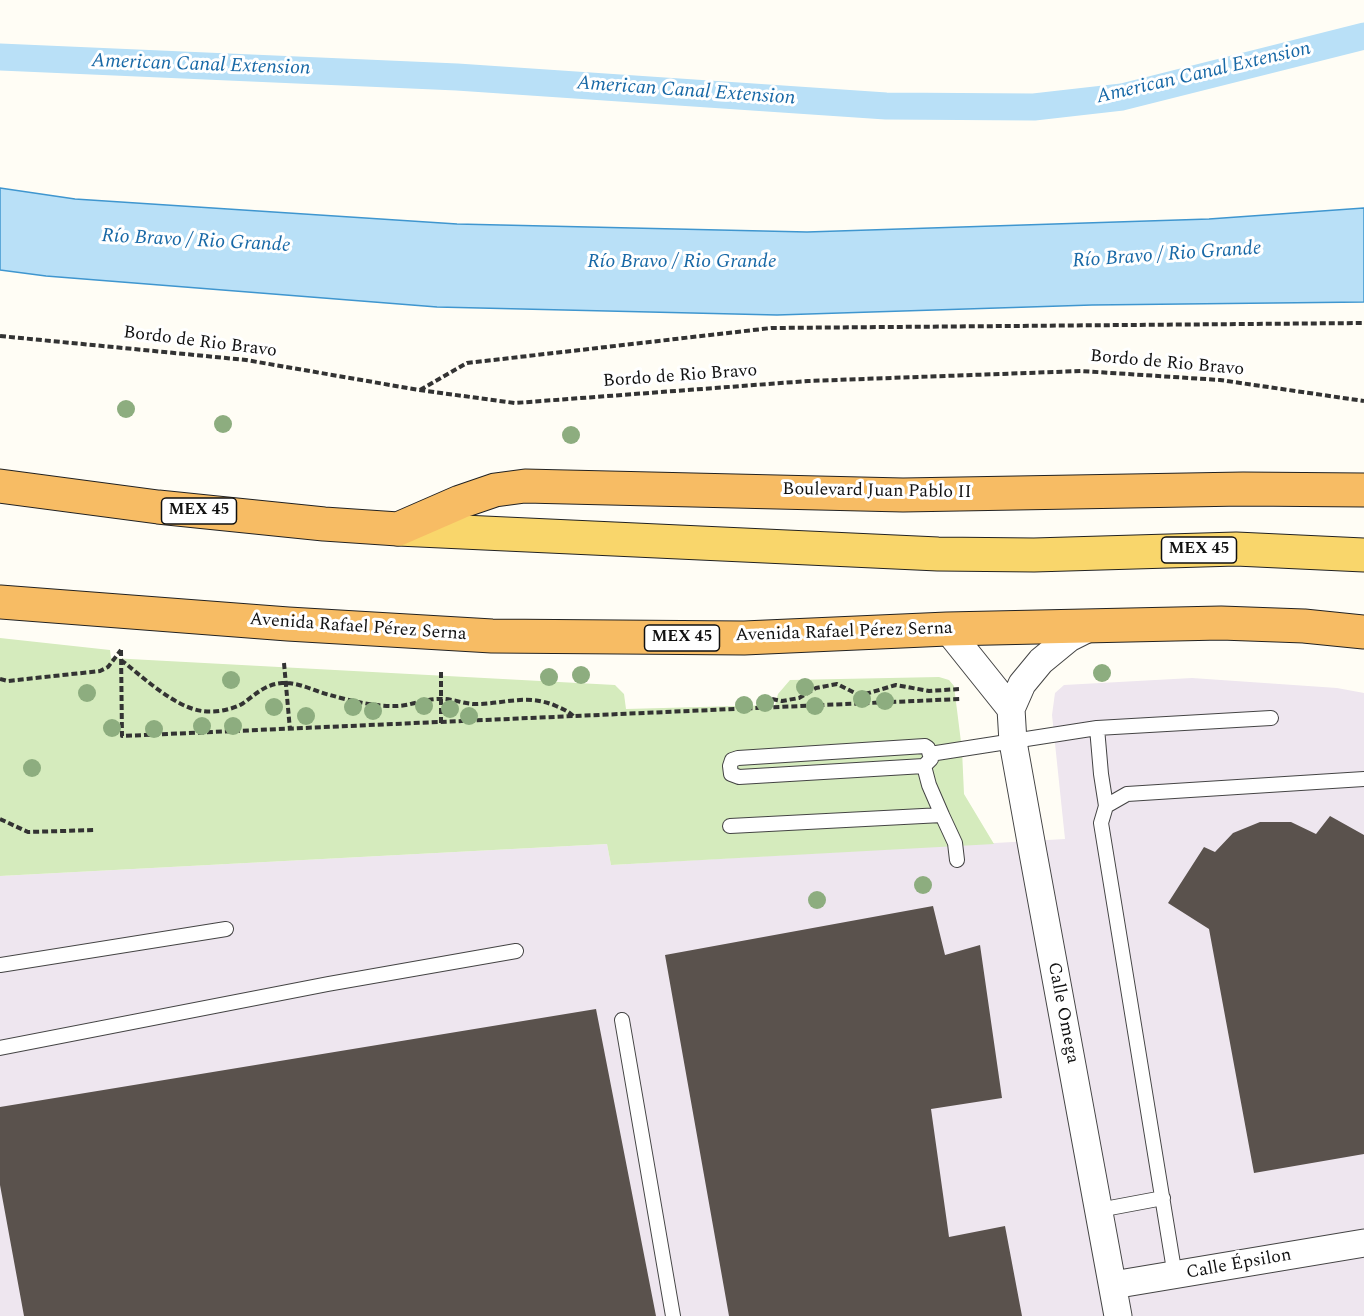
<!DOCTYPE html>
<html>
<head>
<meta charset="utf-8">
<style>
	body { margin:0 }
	canvas { display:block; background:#fffdf5 }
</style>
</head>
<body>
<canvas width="1364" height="1316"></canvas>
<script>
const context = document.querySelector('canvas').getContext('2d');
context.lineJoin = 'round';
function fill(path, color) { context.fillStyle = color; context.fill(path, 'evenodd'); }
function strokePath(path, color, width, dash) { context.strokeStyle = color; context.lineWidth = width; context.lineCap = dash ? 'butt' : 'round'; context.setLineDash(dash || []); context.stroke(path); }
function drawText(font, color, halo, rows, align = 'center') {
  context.font = font + ' Spectral,serif'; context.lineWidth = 6; context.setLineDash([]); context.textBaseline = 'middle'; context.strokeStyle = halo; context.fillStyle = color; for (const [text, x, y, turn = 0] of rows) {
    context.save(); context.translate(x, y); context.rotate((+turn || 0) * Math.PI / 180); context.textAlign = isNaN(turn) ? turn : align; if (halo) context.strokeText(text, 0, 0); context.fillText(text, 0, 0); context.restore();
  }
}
fill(new Path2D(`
	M 1192,678 L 1337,688 L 1364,693 L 1364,1316 L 0,1316 L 0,876 L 607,844 L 611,865 L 1065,839 L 1052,715 L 1055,693 L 1064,685 Z`), '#eee6ef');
fill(new Path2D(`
	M 0,638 L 110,650 L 111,658 L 615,685 L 624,694 L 626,709 L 775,705 L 778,694 L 790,680 L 939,677 L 949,680 L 954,686 L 962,750 L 964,794 L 994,844 L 611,865 L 607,844 L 0,876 Z`), '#d5ebbd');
const water = new Path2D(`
	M 0,188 L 75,199 L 457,224 L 807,232 L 1209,219 L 1364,208 L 1364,302 L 1092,305 L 777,315 L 437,307 L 46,276 L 0,270 Z`);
fill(water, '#b9e0f7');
strokePath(water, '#3f96cf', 1.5);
strokePath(new Path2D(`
	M 0,57 L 457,77 L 886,106 L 1034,107 L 1122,97 L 1364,36`), '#b9e0f7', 27);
fill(new Path2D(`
	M 1330,816 L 1364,835 L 1364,1154 L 1254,1173 L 1209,929 L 1168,903 L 1204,847 L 1215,852 L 1233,833 L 1260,822 L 1291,822 L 1316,834 Z
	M 933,906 L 945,955 L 980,945 L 1002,1098 L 931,1109 L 949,1237 L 1005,1226 L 1022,1316 L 729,1316 L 665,955 Z
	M 596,1009 L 656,1316 L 24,1316 L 0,1185 L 0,1107 Z`), '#5a524d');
const service = new Path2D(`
	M 1097,728 L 1101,774 L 1106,806
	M 925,746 L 928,748 L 931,759 L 924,766 L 739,777 L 731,774 L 730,766 L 732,760 L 738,758 Z
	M 930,754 L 1097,728 L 1271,718
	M 924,766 L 929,785 L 942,815
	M 730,826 L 942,815 L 955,843 L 957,860
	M 0,965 L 226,929
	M 622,1020 L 673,1316
	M 0,1048 L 328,984 L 516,951
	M 1099,1210 L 1163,1198
	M 1175,1276 L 1101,823 L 1106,806 L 1127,794 L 1364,779`);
const minor = new Path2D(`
	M 1095,625 L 1069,638 L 1041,661 L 1022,684 L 1011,709 L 1013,742 L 1033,853 L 1118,1316
	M 947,629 L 1011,709
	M 1113,1285 L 1364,1243`);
const primary = new Path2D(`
	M 398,529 L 938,554 L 1034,555 L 1236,549 L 1364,555`);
const trunk = new Path2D(`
	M 0,486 L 158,507 L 324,524 L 398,529 L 460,502 L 495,490 L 525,486 L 903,495 L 1243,489 L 1364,490
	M 0,602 L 288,624 L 492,636 L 744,638 L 947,629 L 1221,623 L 1304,626 L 1364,632`);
strokePath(service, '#444', 16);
strokePath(minor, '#444', 29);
strokePath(primary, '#222', 35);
strokePath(trunk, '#222', 35);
strokePath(new Path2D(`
	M 0,336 L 246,360 L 419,390 L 515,403 L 808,381 L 1081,371 L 1220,380 L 1364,401
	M 420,390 L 467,363 L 771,328 L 1364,323
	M 121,650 L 122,736 L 960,699
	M 121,660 C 143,677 174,707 202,711 C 214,713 231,710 242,704 C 255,695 265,684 282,683 C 299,682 314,691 330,695 C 351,701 377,707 398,706 C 412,705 425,699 439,699 C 452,698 465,705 479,704 C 506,703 529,694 556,706 C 563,709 569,711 575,718
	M 284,663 L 290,730
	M 0,679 L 8,681 L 100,671 L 108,667 L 121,650
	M 772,699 L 782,701 L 799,698 L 816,688 L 837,684 L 857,694 L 865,694 L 896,685 L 929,691 L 959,689
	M 441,723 L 441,669
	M 0,819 L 28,832 L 96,830`), '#333', 4, [6, 3]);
strokePath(service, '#fff', 14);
strokePath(minor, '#fff', 27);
strokePath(primary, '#f9d66b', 33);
strokePath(trunk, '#f7bc64', 33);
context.fillStyle = '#8dad7f';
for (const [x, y] of [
	[126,409],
	[223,424],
	[571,435],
	[1102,673],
	[581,675],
	[549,677],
	[231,680],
	[805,687],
	[87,693],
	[862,699],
	[885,701],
	[765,703],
	[744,705],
	[424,706],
	[815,706],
	[274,707],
	[353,707],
	[450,709],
	[373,711],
	[306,716],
	[469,716],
	[202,726],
	[233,726],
	[112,728],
	[154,729],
	[32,768],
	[923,885],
	[817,900]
]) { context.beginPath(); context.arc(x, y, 9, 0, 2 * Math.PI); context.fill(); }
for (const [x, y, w] of [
	[199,511,75],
	[1199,550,75],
	[682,638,75]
]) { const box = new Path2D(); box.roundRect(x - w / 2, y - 13, w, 26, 4.5); context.fillStyle = '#fff'; context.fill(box); strokePath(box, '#111', 1.5); }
drawText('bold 16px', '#111', null, [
	["MEX 45",199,511],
	["MEX 45",1199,550],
	["MEX 45",682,638]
]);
drawText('18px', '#111', '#fff', [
	["Bordo de Rio Bravo",200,343,7],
	["Bordo de Rio Bravo",1167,364,5],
	["Bordo de Rio Bravo",680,377,-4],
	["Boulevard Juan Pablo II",877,492,1],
	["Avenida Rafael Pérez Serna",358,628,4],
	["Avenida Rafael Pérez Serna",844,633,-2],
	["Calle Omega",1062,1013,79],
	["Calle Épsilon",1239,1265,-10]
]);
drawText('italic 20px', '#1768a6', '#fff', [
	["American Canal Extension",201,66,2],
	["American Canal Extension",1204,74,-13],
	["American Canal Extension",686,92,4],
	["Río Bravo / Rio Grande",196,242,3],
	["Río Bravo / Rio Grande",1167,256,-4],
	["Río Bravo / Rio Grande",682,263]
]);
</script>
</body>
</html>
